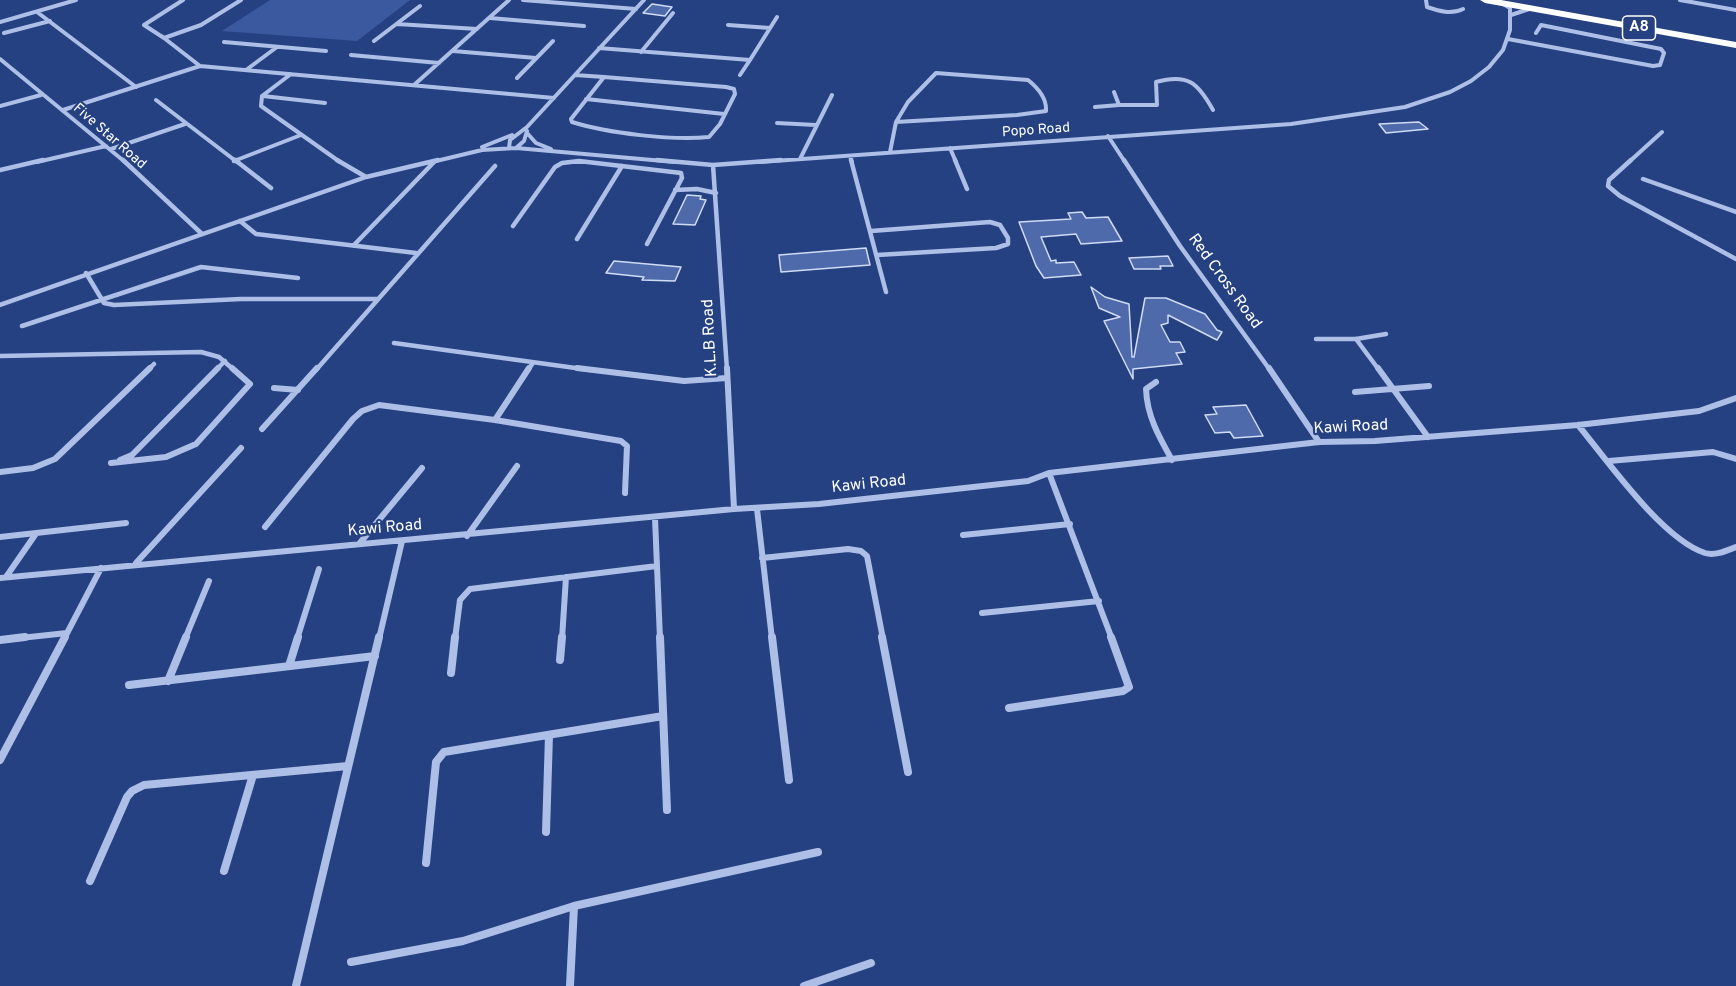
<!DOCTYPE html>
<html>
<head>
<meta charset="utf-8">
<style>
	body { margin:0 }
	canvas { display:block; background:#254181 }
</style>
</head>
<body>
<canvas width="1736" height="986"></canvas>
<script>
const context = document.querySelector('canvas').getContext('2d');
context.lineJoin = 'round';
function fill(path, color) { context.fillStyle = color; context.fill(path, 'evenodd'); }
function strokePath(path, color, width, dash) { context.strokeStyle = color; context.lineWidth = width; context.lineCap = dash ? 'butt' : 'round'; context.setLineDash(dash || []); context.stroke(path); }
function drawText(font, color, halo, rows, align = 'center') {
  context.font = font + ' Overpass,sans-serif'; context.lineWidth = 4.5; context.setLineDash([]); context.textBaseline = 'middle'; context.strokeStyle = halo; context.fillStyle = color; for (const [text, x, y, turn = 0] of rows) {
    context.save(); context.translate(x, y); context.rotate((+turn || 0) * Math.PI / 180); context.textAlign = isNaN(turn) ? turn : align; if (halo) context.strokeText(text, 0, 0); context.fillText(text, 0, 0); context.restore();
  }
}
fill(new Path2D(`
	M 270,0 L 410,0 L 357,41 L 222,31 Z`), '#3a599f');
const building = new Path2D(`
	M 652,4 L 672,7 L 665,16 L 643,13 Z
	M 1419,122 L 1428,129 L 1386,133 L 1379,124 Z
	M 687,195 L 701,196 L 700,199 L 706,200 L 695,225 L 673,224 Z
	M 1082,212 L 1086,218 L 1108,217 L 1122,241 L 1081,244 L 1076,234 L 1041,237 L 1051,261 L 1056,260 L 1056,263 L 1074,262 L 1081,275 L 1044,278 L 1036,266 L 1019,222 L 1071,219 L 1068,213 Z
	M 866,248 L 870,265 L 781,272 L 779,255 Z
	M 1168,256 L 1173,266 L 1160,266 L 1161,269 L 1134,269 L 1129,258 Z
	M 614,261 L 681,267 L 675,281 L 642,280 L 644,277 L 606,273 Z
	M 1091,287 L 1105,297 L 1129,304 L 1132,357 L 1134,357 L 1145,298 L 1166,298 L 1205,314 L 1217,330 L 1222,332 L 1217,340 L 1168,315 L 1168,323 L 1161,325 L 1170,342 L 1180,342 L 1185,352 L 1176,353 L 1182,364 L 1133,369 L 1133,379 L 1104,321 L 1120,317 L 1099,308 Z
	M 1246,405 L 1263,436 L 1234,438 L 1230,432 L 1215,433 L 1205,415 L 1217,414 L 1213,407 Z`);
fill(building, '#4e6aaa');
strokePath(building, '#d0dcf5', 1.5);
strokePath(new Path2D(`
	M 241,0 L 201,25 L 164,38 L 200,66 L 554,98
	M 523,0 L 636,9
	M 1426,0 L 1427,7 C 1439,11 1451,15 1463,9
	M 1680,0 L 1736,10
	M 37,12 L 136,87
	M 1511,15 L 1529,9
	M 490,18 L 584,26
	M 0,22 L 76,0
	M 397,24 L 477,29
	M 728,25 L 770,28
	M 4,33 L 50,21
	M 164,38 L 144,25 L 183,0
	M 1508,39 L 1653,66 L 1660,65 L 1664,53 L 1661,49 L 1541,25 L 1536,33
	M 374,41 L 420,6
	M 224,42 L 326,51
	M 599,48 L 750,60 L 777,17
	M 453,51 L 536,58
	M 641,52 L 673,13
	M 351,55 L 439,63
	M 0,59 L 125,162
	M 246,70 L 277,47
	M 936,73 L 1028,80 C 1038,88 1047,98 1046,111 L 1017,115 L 896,122 L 908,102 Z
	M 291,74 L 262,96 L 261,106 L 340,162
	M 575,75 L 604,77
	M 740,75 L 750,60
	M 604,77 L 726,87 L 734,89 L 735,94 L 720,124 L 709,137 C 673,141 607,133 572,122 L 571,119 Z
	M 517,78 L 553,41
	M 414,85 L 509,0
	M 1114,92 L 1119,105 L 1157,105 L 1156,82 C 1188,73 1198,83 1213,110
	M 263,96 L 325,103
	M 586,99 L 724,114
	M 156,100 L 237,162
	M 0,106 L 41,95
	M 1095,107 L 1119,105
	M 63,110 L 200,66
	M 777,123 L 816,125
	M 527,133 L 536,143 L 551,149
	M 1108,136 L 1125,162
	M 482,147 L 512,135
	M 509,148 L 510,140 L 527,127 L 644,0
	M 516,148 L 524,141 L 527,131
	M 950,148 L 956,162
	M 111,149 L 185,124
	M 890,152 L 896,122
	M 850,156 L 852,162
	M 800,159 L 832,95
	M 234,161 L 301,135
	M 37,162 L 106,146
	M 432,162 L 482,150 L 516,148 L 675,162
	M 573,162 L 585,162
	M 760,162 L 1291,124 L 1405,107 L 1450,92 L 1471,81 L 1489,67 L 1503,50 L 1510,30 L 1510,8 L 1503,4
	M 1629,162 L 1662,132`), '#adbfe7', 4);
strokePath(new Path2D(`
	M 123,160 L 202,234
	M 235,160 L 271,188
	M 337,160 L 366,177
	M 657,160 L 713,165 L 781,160
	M 851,160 L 886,292
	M 955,160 L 967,189
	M 1124,160 L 1180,246 L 1270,370
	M 1631,160 L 1609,180 L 1608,186 L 1620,196 L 1736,259
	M 234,161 L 236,160
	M 713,165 L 727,370
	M 0,170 L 43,160
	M 1643,179 L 1736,212
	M 675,190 L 697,189 L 716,193
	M 240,221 L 256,234 L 416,253
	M 513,226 L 555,167 L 562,163 L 579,161 L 681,173 L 682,178 L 647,244
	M 871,231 L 990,222 L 1000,225 L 1008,238 L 1008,244 L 996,248 L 877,255
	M 577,239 L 622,166
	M 354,245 L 435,161
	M 86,273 L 104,303 L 114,305 L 241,299 L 378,299
	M 0,305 L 366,177 L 438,160
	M 22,326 L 201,267 L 298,278
	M 1316,339 L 1356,339 L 1386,334
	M 1356,339 L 1379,370
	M 394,343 L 590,370
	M 0,356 L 201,352 L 219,357 L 234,370
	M 148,370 L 154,364
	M 216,370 L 225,361
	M 316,370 L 495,166
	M 528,370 L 533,363`), '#adbfe7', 4.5);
strokePath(new Path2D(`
	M 577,368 L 684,381 L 727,378
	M 727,368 L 734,509
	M 1269,368 L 1319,442
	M 1378,368 L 1428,437
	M 1156,382 L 1146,389 C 1147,416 1159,437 1172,460
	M 274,388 L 298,390
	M 1355,392 L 1429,386
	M 495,420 L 529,368
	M 1578,425 C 1607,460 1662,539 1705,553 C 1715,556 1726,551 1736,547
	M 262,429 L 317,368
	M 120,460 L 132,455 L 218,368
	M 1609,461 L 1713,452 L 1736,459
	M 111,463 L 166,457 L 196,444 L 250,384 L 232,368
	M 0,472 L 33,468 L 55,459 L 150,368
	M 1049,473 L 1112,639
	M 757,509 L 772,639
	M 655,518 L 660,639
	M 265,527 L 353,419 L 362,411 L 379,405 L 495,420 L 621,441 L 627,446 L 625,493
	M 963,535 L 1070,524
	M 467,536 L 517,466
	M 0,537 L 126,523
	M 359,544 L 422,468
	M 762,558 L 848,549 L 861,551 L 867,556 L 883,639
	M 136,563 L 241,448
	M 6,577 L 35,535
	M 0,578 L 734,509 L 819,504 L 1028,481 L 1049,473 L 1319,442 L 1375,441 L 1578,425 L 1699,411 L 1736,398
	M 982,613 L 1099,601
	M 11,639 L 67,633
	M 64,639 L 101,568
	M 185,639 L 209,581
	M 297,639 L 319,569
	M 379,639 L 402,541
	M 455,639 L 460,600 L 470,589 L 657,566
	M 562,639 L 566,577`), '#adbfe7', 6);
strokePath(new Path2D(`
	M 660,637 L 667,810
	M 772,637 L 789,780
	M 882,637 L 908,772
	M 0,640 L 25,637
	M 560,660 L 562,637
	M 289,666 L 298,637
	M 451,673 L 455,637
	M 168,681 L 186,637
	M 129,685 L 375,656
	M 1009,708 L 1123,691 L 1129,687 L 1111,637
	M 0,760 L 65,637
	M 546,832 L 549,735
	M 426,863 L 436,762 L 444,752 L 663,716
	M 224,871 L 253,775
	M 90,881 L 127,797 L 132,791 L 144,785 L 348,766
	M 351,962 L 463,941 L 574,906 L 818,852
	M 296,986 L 379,637
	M 570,986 L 574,906
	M 804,986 L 871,963`), '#adbfe7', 8);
fill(new Path2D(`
	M 1480,0 L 1501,0 L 1736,42 L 1736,48 L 1485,3 Z`), '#fff');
drawText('14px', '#fff', '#254181', [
	["Popo Road",1036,131,-4],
	["Five Star Road",109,137,41]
]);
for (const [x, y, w] of [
	[1639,28,33]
]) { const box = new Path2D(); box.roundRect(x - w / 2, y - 12, w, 24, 4.5); context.fillStyle = '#254181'; context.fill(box); strokePath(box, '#fff', 1.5); }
drawText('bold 15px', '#fff', null, [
	["A8",1639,28]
]);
drawText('16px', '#fff', '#254181', [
	["Red Cross Road",1224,282,54],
	["K.L.B Road",711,338,-93],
	["Kawi Road",1351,428,-3],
	["Kawi Road",869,485,-6],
	["Kawi Road",385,529,-5]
]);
</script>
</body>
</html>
